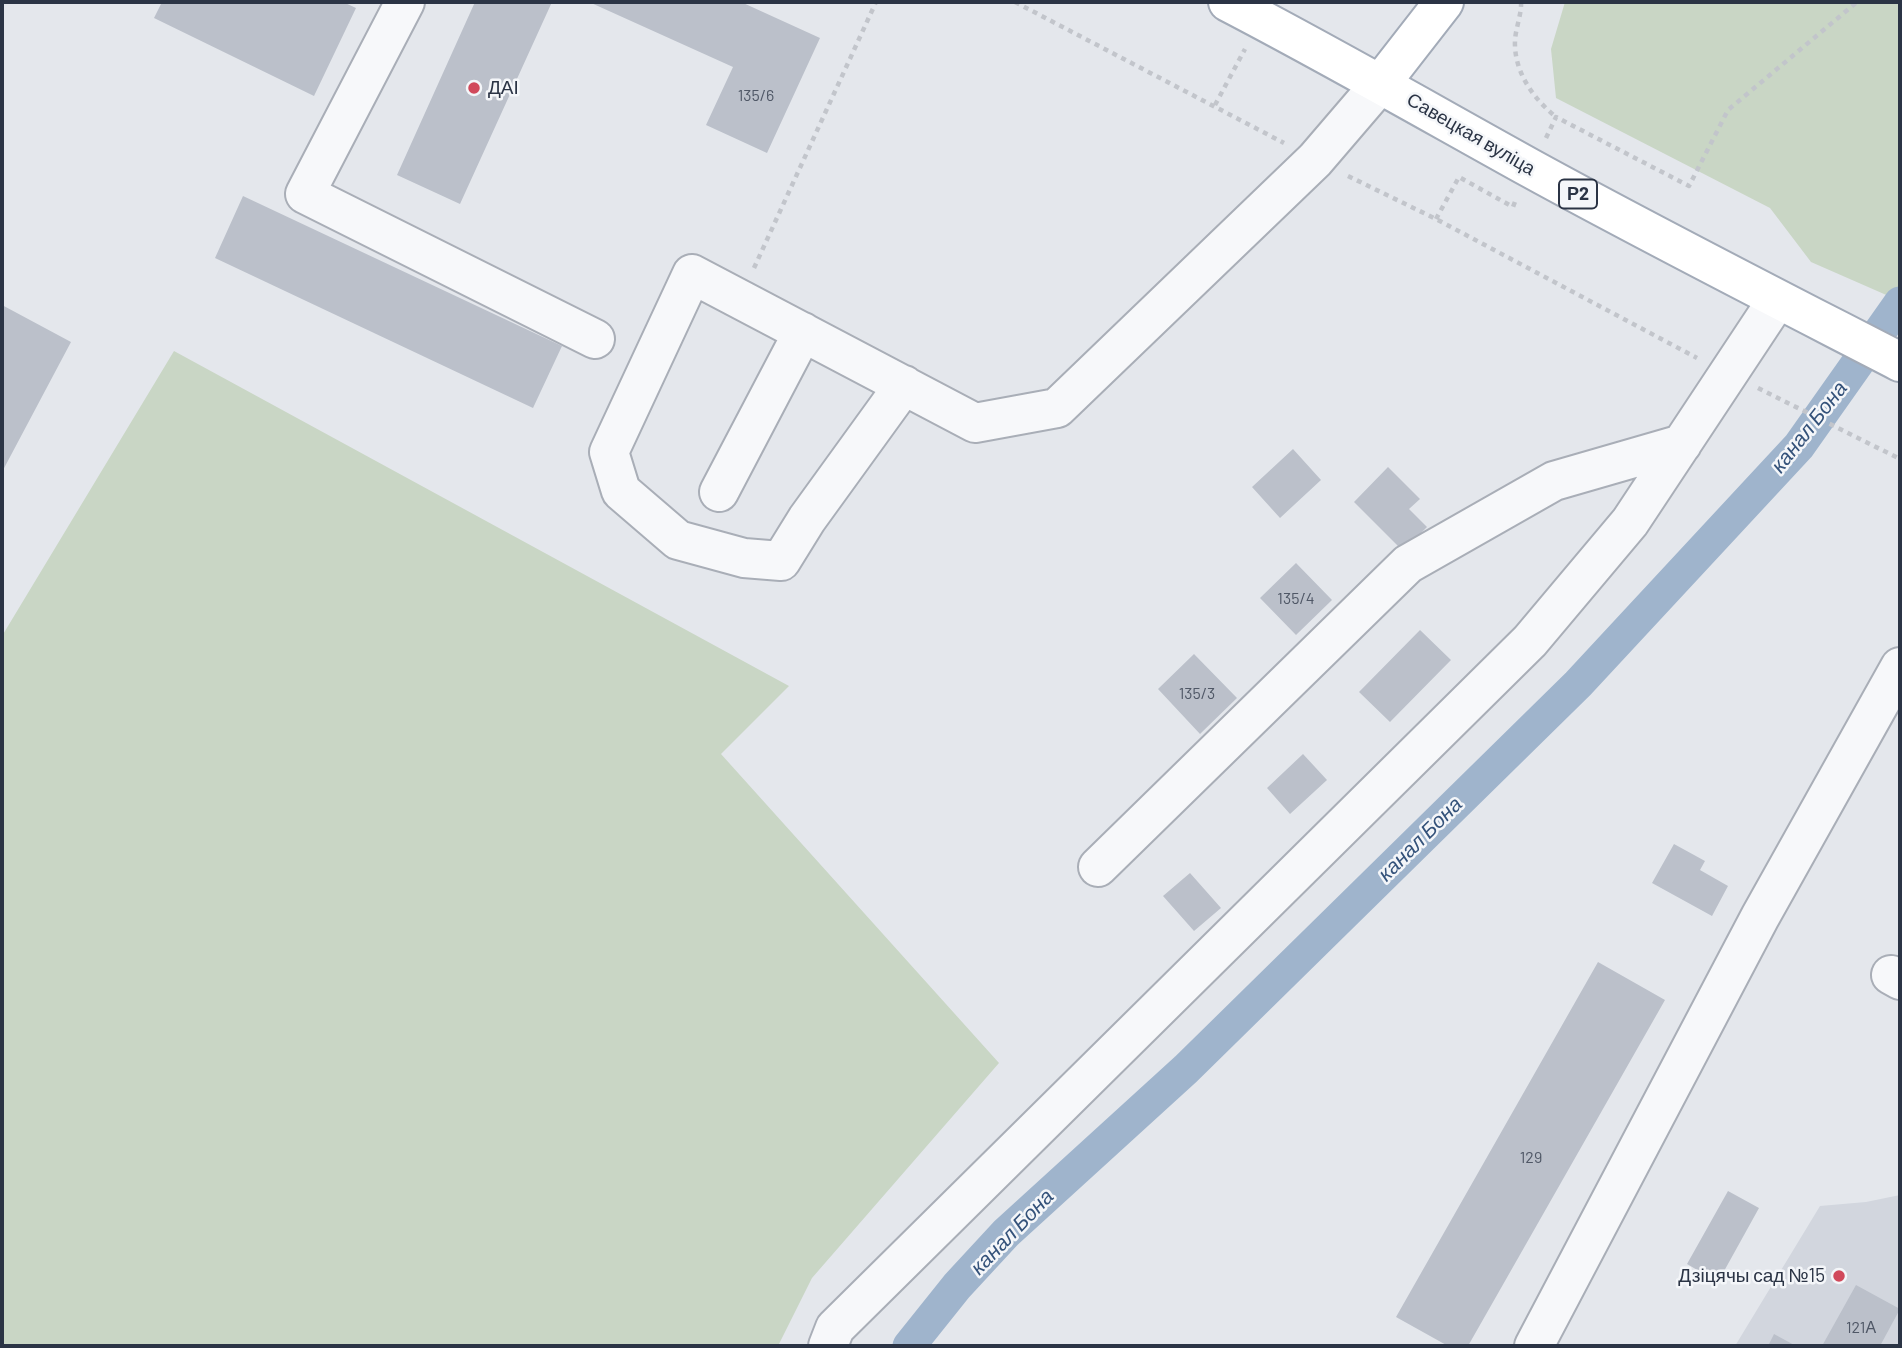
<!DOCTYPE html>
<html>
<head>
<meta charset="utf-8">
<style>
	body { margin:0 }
	#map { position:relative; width:1902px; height:1348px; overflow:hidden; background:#e4e7ec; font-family:Barlow,sans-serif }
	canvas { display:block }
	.frame { position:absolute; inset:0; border:4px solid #2b3445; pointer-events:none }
</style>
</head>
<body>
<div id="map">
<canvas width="1902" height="1348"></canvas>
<div class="frame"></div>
</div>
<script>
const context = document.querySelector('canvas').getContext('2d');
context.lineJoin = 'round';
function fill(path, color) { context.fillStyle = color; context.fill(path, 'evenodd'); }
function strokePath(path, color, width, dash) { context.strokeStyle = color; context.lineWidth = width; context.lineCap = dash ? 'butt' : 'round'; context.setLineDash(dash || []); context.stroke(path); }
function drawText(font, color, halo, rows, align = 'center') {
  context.font = font + ' Barlow,sans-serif'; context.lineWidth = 5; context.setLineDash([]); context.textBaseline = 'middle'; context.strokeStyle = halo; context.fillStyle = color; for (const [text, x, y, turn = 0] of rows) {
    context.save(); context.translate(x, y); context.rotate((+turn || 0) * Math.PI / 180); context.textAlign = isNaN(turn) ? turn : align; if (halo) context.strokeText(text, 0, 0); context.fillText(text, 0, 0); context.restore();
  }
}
fill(new Path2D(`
	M 1900,1195 L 1900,1346 L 1735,1346 L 1820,1206 L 1866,1202 Z`), '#d2d6de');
fill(new Path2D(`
	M 1565,2 L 1900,2 L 1900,301 L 1811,262 L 1770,208 L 1556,98 L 1551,49 Z
	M 174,351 L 789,686 L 721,754 L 999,1063 L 812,1278 L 778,1346 L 2,1346 L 2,636 Z`), '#c9d6c5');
strokePath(new Path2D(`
	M 909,1346 L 957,1286 L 1006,1233 L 1186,1069 L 1578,684 L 1799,446 L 1900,303`), '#9fb4cc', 33);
fill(new Path2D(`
	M 162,2 L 343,2 L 356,8 L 314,96 L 154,18 Z
	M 475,2 L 552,2 L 460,204 L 397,175 Z
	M 589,2 L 741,2 L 820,38 L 767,153 L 706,125 L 733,67 Z
	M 243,196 L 562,346 L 533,408 L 215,258 Z
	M 2,305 L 71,342 L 2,472 Z
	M 1293,449 L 1321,480 L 1280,518 L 1252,487 Z
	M 1388,467 L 1420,499 L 1409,509 L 1427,527 L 1403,551 L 1354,502 Z
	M 1296,563 L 1332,600 L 1296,635 L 1260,598 Z
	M 1420,630 L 1451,660 L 1390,722 L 1359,692 Z
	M 1194,654 L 1237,698 L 1200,734 L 1158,689 Z
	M 1303,754 L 1327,780 L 1290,814 L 1267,788 Z
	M 1674,844 L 1705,861 L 1700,870 L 1728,886 L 1712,916 L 1652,883 Z
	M 1190,873 L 1221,908 L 1194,931 L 1163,896 Z
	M 1598,962 L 1665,1000 L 1468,1346 L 1448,1346 L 1396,1317 Z
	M 1728,1191 L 1759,1208 L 1718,1282 L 1687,1264 Z
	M 1856,1285 L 1900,1309 L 1880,1346 L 1822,1346 Z
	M 1774,1334 L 1796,1346 L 1768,1346 Z`), '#bbc0ca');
const minor = new Path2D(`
	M 405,2 L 305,194 L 595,339
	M 904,385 L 807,519 L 781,561 L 744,558 L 678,540 L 621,491 L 609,452 L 692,274 L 975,423 L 1057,408 L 1315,160 L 1381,83
	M 719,492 L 803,332
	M 1098,867 L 1408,564 L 1554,481 L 1682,444
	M 1891,975 L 1900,980
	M 828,1346 L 835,1328 L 1530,641 L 1630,522 L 1777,300
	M 1534,1346 L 1760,917 L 1900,667`);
const major = new Path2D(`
	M 1228,2 C 1330,55 1429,112 1530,168 C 1652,235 1776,298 1900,362
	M 1381,83 L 1444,2`);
strokePath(minor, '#a9aeb7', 42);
strokePath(major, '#a3abb8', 42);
strokePath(new Path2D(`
	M 1015,2 L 1284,143
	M 1521,2 C 1522,15 1514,31 1515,46 C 1516,75 1535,100 1556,117
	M 1215,105 L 1245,49
	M 1546,138 L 1556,117 L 1689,186 L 1728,110 L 1857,2
	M 1348,176 L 1436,219 L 1697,358
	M 1436,219 L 1459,177 L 1513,207 L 1516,199
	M 754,268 L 876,2
	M 1758,388 L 1900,459`), '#c2c5cb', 4.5, [5, 5]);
strokePath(minor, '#f7f8fa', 38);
strokePath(major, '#fff', 38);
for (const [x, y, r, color] of [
	[474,88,7,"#d1495b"],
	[1839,1276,7,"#d1495b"]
]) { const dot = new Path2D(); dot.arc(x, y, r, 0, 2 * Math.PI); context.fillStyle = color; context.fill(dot); strokePath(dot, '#f4f6f9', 2.5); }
drawText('16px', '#4f5766', null, [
	["135/6",756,96],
	["135/4",1296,599],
	["135/3",1197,694],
	["129",1531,1158],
	["121А",1861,1328]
]);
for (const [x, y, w] of [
	[1578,194,38]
]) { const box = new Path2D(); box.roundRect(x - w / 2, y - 14.5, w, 29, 5); context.fillStyle = '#f4f6f9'; context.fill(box); strokePath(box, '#2b3445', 2); }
drawText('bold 18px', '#2b3445', null, [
	["Р2",1578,194]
]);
drawText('19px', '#2b3445', '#f4f6f9', [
	["ДАІ",488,88],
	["Дзіцячы сад №15",1825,1276,"right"]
], 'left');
drawText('19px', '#2b3445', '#f4f6f9', [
	["Савецкая вуліца",1471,134,30]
]);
drawText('italic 21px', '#34527a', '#f4f6f9', [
	["канал Бона",1809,427,-52],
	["канал Бона",1420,839,-45],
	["канал Бона",1012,1232,-46]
]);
</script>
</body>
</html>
